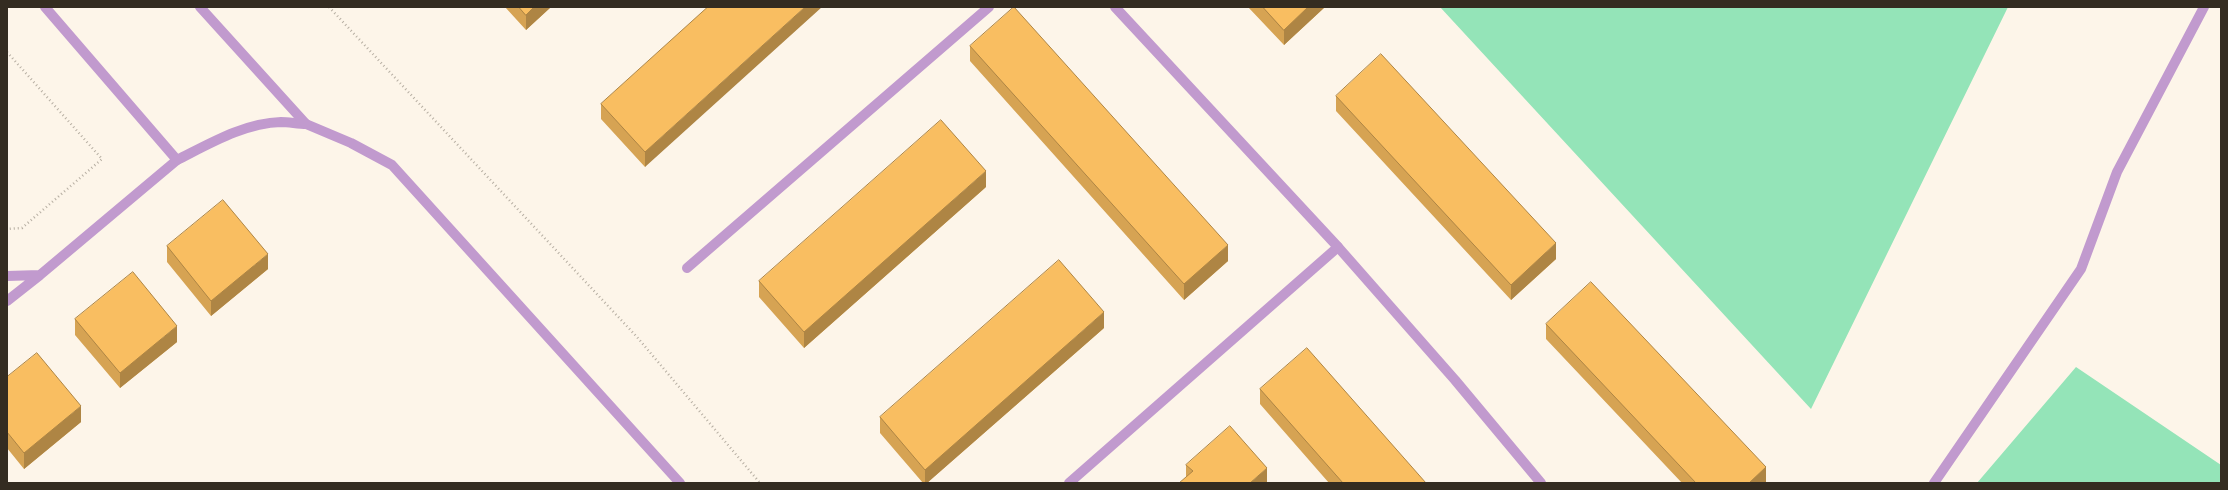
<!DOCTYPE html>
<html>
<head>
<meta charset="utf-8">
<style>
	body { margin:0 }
	#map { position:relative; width:2228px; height:490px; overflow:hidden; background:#fdf5e9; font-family:"PT Sans",sans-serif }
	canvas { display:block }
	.frame { position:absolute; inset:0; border:8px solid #342c21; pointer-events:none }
</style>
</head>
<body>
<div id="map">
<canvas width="2228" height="490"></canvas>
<div class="frame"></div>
</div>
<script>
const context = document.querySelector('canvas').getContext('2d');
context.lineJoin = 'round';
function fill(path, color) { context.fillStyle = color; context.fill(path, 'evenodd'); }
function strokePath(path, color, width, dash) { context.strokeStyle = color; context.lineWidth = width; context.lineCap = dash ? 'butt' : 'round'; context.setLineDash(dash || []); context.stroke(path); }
fill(new Path2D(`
	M 1440,7 L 2008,7 L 1811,409 Z
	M 2076,367 L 2221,465 L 2221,483 L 1977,483 Z`), '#94e4b8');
strokePath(new Path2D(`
	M 329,7 L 637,337 L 760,483
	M 7,52 L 102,159 L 22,228 L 7,229`), '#b6aea2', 2.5, [1, 3]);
strokePath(new Path2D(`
	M 177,160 C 209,144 244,123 281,122 C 289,122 298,124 306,124
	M 687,268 L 989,7
	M 1069,483 L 1338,247
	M 1934,483 L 2081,269 L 2117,172 L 2204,7`), '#c19ace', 10);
strokePath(new Path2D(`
	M 200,7 L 306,124 L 351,143 L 392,165 L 680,483
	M 1115,7 L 1338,247 L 1455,380 L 1541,483
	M 7,276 L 40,275 L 177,160 L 45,7
	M 7,301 L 40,275`), '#c19ace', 10);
fill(new Path2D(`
	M 505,7 L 551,7 L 526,30 Z
	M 708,7 L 645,167 L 601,119 L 601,104 Z
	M 1248,7 L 1325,7 L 1284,45 Z
	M 970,46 L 1228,261 L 1184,300 L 970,61 Z
	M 1336,96 L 1556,259 L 1511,300 L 1336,111 Z
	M 986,187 L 804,348 L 759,297 L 759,281 Z
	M 167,246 L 268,269 L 211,316 L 167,262 Z
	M 75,319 L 177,342 L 120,388 L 75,335 Z
	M 1546,324 L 1766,467 L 1766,483 L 1682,483 L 1546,339 Z
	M 1104,328 L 927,483 L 923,483 L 880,433 L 880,417 Z
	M 7,377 L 81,422 L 24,469 L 7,448 Z
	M 1260,389 L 1426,483 L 1329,483 L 1260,404 Z
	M 1186,465 L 1267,483 L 1186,477 Z`), '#d6a353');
fill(new Path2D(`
	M 534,7 L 551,7 L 526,30 L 526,15 Z
	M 805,7 L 822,7 L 645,167 L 645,152 Z
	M 1308,7 L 1325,7 L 1284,45 L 1284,30 Z
	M 986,171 L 986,187 L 804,348 L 804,332 Z
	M 1556,243 L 1556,259 L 1511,300 L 1511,285 Z
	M 1228,245 L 1228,261 L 1184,300 L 1184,284 Z
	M 268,254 L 268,269 L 211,316 L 211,301 Z
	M 1104,312 L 1104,328 L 927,483 L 925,483 L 925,470 Z
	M 177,326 L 177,342 L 120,388 L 120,373 Z
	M 81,406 L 81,422 L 24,469 L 24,453 Z
	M 1766,467 L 1766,483 L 1749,483 Z
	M 1267,468 L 1267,483 L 1250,483 Z`), '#ae8544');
const building = new Path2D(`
	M 519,7 L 534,7 L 526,15 Z
	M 708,7 L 805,7 L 645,152 L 601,104 Z
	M 1014,7 L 1228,245 L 1184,284 L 970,46 Z
	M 1263,7 L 1308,7 L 1284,30 Z
	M 1381,54 L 1556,243 L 1511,285 L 1336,96 Z
	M 941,120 L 986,171 L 804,332 L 759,281 Z
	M 223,200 L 268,254 L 211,301 L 167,246 Z
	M 1059,260 L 1104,312 L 925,470 L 880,417 Z
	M 133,272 L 177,326 L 120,373 L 75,319 Z
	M 1591,282 L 1766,467 L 1749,483 L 1696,483 L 1546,324 Z
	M 1307,348 L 1426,483 L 1343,483 L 1260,389 Z
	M 37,353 L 81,406 L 24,453 L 7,432 L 7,377 Z
	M 1230,426 L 1267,468 L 1250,483 L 1179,483 L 1193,471 L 1186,465 Z`);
fill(building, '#f9be61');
strokePath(building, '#ae8544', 1);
</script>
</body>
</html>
